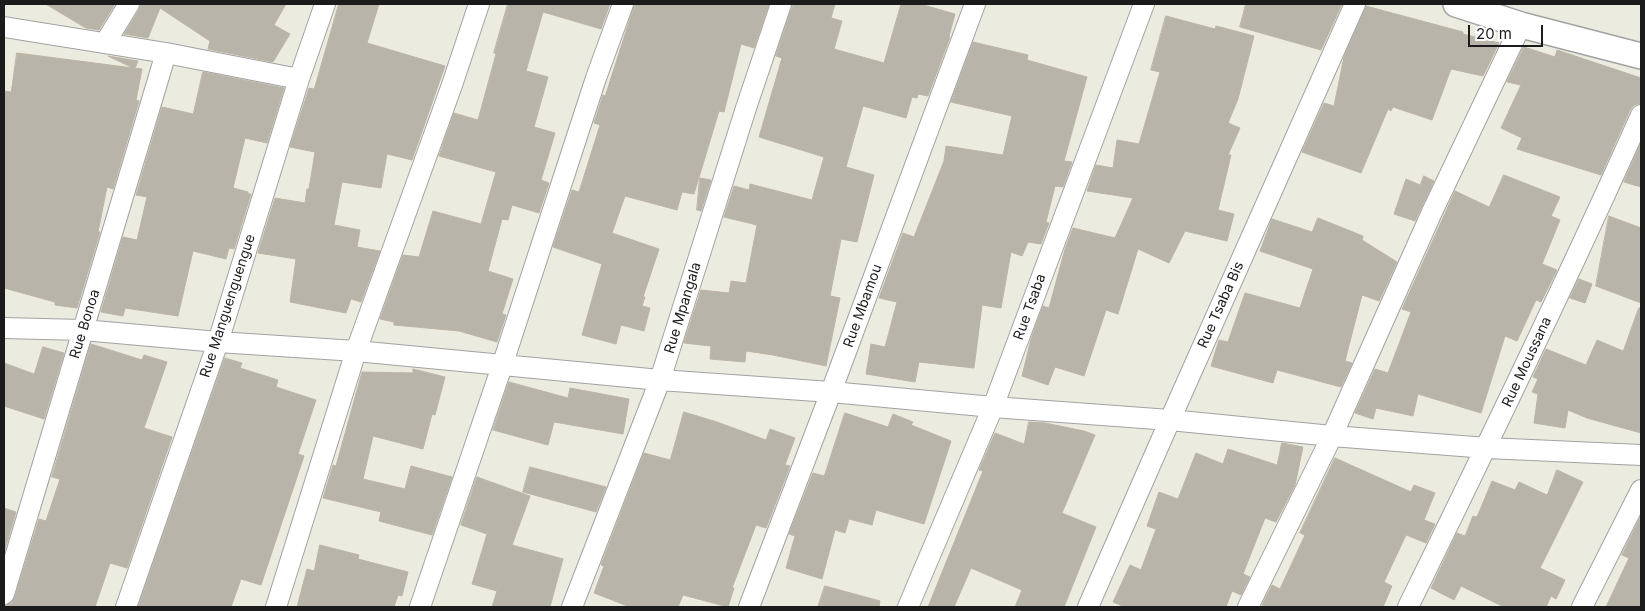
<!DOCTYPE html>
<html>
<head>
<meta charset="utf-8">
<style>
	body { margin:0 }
	#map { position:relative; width:1645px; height:611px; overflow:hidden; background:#ecebe0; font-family:Inter,sans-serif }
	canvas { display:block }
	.frame { position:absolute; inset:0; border:5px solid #1b1b1b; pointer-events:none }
	.scale { position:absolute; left:1468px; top:25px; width:75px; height:22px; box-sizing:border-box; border:2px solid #1b1b1b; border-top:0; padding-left:6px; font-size:15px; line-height:18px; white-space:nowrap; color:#1b1b1b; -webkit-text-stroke:4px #fff; paint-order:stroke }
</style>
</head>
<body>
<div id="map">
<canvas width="1645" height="611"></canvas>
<div class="frame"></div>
<div class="scale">20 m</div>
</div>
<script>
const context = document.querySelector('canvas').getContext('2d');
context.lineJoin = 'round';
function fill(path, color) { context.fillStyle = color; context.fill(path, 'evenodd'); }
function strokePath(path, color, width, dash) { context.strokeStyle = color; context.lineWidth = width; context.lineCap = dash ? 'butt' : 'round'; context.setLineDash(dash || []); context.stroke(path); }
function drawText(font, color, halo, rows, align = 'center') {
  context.font = font + ' Inter,sans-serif'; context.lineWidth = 4; context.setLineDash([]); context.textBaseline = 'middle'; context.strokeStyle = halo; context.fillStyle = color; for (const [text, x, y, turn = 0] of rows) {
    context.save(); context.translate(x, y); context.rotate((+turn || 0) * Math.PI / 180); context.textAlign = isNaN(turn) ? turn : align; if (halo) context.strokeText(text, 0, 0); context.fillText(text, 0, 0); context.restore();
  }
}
const building = new Path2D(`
	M 46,4 L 115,4 L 99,30 L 86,28 Z
	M 141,4 L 286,4 L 274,25 L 290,34 L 273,62 L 208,49 L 210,41 L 160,8 L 148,38 L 124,34 L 139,10 Z
	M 339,4 L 379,4 L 367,43 L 445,66 L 412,160 L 387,154 L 381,188 L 342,182 L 334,225 L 360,230 L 357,247 L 380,251 L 361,302 L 351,299 L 346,313 L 290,302 L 296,259 L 258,253 L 275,198 L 305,203 L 307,189 L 309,189 L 315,152 L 290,147 L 309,88 L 314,89 Z
	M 508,4 L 610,4 L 601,29 L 543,12 L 526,71 L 548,77 L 534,127 L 555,133 L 541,180 L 549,183 L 539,213 L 512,205 L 508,220 L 502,219 L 488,271 L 513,279 L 502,314 L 506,315 L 497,342 L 459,331 L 394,325 L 394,322 L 380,319 L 403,255 L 419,257 L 433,211 L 481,224 L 496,172 L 439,156 L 454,113 L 478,120 L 496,54 L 494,53 Z
	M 635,4 L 769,4 L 754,48 L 741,44 L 724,112 L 719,111 L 694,194 L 682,192 L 677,210 L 625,196 L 612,233 L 659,249 L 643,297 L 645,297 L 642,306 L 650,308 L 644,331 L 621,325 L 616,344 L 582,335 L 602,264 L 553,247 L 572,190 L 579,192 L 600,125 L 594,123 L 603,95 L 605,96 Z
	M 793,4 L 835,4 L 831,18 L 842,21 L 834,49 L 884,63 L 901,4 L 920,4 L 955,14 L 949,36 L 950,37 L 928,96 L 918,94 L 917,98 L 912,97 L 906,118 L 863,106 L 846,167 L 874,175 L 857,242 L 841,239 L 830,296 L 840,298 L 826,366 L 773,355 L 746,351 L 745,362 L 710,359 L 711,346 L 684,343 L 701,290 L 729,293 L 731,281 L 746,283 L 757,225 L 724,217 L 734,186 L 749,190 L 750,184 L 812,200 L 824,157 L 759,137 L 782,58 L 776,56 Z
	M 1246,4 L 1342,4 L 1321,50 L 1240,27 Z
	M 1366,6 L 1463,32 L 1463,34 L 1499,43 L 1483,76 L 1451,69 L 1432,120 L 1393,107 L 1391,111 L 1388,109 L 1361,173 L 1302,152 L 1324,103 L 1334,106 L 1344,57 Z
	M 1166,16 L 1215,29 L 1216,26 L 1254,36 L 1238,99 L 1228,123 L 1240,128 L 1228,155 L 1231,155 L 1218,210 L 1234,214 L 1227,241 L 1185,231 L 1169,263 L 1138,249 L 1118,314 L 1106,310 L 1084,376 L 1055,367 L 1048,385 L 1022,376 L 1031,339 L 1043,306 L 1049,308 L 1065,249 L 1073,228 L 1115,238 L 1133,198 L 1087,191 L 1096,165 L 1113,168 L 1117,140 L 1139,144 L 1160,72 L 1151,70 Z
	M 973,42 L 1028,55 L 1027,60 L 1087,77 L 1064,161 L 1072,162 L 1063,187 L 1055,186 L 1046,222 L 1049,223 L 1041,244 L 1028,242 L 1022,256 L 1011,252 L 1001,308 L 982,305 L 974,368 L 919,362 L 915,382 L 866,374 L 871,344 L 885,347 L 897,302 L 879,298 L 903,233 L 914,237 L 944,161 L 946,146 L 1003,155 L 1012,116 L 951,102 Z
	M 1524,47 L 1555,57 L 1557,50 L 1641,78 L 1641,103 L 1634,105 L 1630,110 L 1601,175 L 1517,149 L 1522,138 L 1501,128 L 1521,85 L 1507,82 Z
	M 17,53 L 133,68 L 108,56 L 138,61 L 135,68 L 142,69 L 136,100 L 139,101 L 113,189 L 107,187 L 98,232 L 100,232 L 77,308 L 55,305 L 55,302 L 4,288 L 4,91 L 11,92 Z
	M 203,72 L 284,88 L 267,143 L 245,138 L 233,188 L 248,192 L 248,194 L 251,194 L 234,249 L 229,248 L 226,259 L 193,251 L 178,316 L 125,308 L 123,316 L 101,312 L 123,237 L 137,240 L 147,197 L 136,195 L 162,107 L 193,114 Z
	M 1641,143 L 1641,187 L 1624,182 Z
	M 1504,175 L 1560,197 L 1551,216 L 1560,220 L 1542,264 L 1557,270 L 1541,302 L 1536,300 L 1517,341 L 1505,336 L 1481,413 L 1418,394 L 1413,416 L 1376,408 L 1373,419 L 1355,413 L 1375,369 L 1388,373 L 1411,312 L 1402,309 L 1455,191 L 1489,207 Z
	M 1424,176 L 1434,181 L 1415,221 L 1394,214 L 1406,179 L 1420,185 Z
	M 700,178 L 711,180 L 701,211 L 697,210 Z
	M 1609,216 L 1641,228 L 1641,303 L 1596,286 Z
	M 1318,218 L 1363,236 L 1362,240 L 1397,262 L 1379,301 L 1362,295 L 1345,361 L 1352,363 L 1341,387 L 1277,370 L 1273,383 L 1211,366 L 1219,340 L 1228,342 L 1245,293 L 1300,308 L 1313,269 L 1260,251 L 1272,219 L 1312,232 Z
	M 1579,279 L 1592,284 L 1585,303 L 1570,298 Z
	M 1639,308 L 1641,308 L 1641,433 L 1587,418 L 1568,410 L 1565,428 L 1534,423 L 1538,394 L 1532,392 L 1538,379 L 1533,377 L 1546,349 L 1586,365 L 1597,340 L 1623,351 Z
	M 91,344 L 142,360 L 144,355 L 167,362 L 144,428 L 172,437 L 127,568 L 110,563 L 95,607 L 4,607 L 4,606 L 12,603 L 15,597 L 39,519 L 46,521 L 60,479 L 52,477 Z
	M 43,347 L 64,353 L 44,419 L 4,406 L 4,363 L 34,374 Z
	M 225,358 L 242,363 L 240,368 L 278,380 L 276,387 L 316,400 L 298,454 L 304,456 L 261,585 L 241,579 L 231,607 L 138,607 Z
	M 413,369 L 445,377 L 435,415 L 432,414 L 423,449 L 373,436 L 363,479 L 405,489 L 411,466 L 452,477 L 432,535 L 379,521 L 381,512 L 323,498 L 333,465 L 336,466 L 362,372 L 413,373 Z
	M 509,382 L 568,398 L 570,388 L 629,399 L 623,434 L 554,422 L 548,445 L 493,430 Z
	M 684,412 L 717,422 L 766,440 L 770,429 L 795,438 L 785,465 L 790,466 L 766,528 L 756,525 L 732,588 L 734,588 L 728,607 L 683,595 L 678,607 L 630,607 L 594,593 L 604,566 L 601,565 L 644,453 L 670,460 Z
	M 845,413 L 888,427 L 893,414 L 913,422 L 911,425 L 951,441 L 924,524 L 876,510 L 872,525 L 849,519 L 845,533 L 835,530 L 822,579 L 786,568 L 795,536 L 789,534 L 813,473 L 824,476 Z
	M 1029,422 L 1045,423 L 1084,431 L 1095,435 L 1062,513 L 1096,527 L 1064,607 L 1015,607 L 1022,590 L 971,568 L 954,607 L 928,607 L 983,471 L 979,470 L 995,433 L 1024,444 Z
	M 1282,443 L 1303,447 L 1295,485 L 1276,522 L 1265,518 L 1243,574 L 1250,577 L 1241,595 L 1232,591 L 1226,607 L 1125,607 L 1113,602 L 1130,565 L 1141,570 L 1156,529 L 1147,526 L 1159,492 L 1178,499 L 1196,453 L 1223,464 L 1228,449 L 1277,465 Z
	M 1335,458 L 1411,492 L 1414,485 L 1435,493 L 1424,520 L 1435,524 L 1426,543 L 1406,535 L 1384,582 L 1392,586 L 1383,607 L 1269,607 L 1262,605 L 1272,585 L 1280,589 L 1305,535 L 1300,533 Z
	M 530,467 L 606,487 L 596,512 L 523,492 Z
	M 1557,470 L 1583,482 L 1540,568 L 1565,580 L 1556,599 L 1551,596 L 1546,607 L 1504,607 L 1461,586 L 1454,600 L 1431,588 L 1457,533 L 1465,536 L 1473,516 L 1477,517 L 1492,481 L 1515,490 L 1519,482 L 1547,495 Z
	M 477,477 L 530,496 L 512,545 L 563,559 L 550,607 L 492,607 L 497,591 L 472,584 L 487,534 L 461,525 Z
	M 4,508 L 16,512 L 4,553 Z
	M 1641,516 L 1641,607 L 1606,607 L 1629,558 L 1622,555 Z
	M 320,545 L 359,555 L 358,559 L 408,572 L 402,596 L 398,595 L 394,607 L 297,607 L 307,569 L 314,571 Z
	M 825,586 L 880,601 L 879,607 L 818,607 Z`);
fill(building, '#b9b4aa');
strokePath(building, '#bdb4a3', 1);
const minor = new Path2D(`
	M 4,27 L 166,53 L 299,79
	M 105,43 L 129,4
	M 4,328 L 83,330 L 218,342 L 356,351 L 660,380 L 831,392 L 993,407 L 1170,420 L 1332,436 L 1487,448 L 1641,455
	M 4,594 L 166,53
	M 126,607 L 218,342 L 299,79 L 325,4
	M 276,607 L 356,351 L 452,85 L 479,4
	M 420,607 L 502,366 L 596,78 L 623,4
	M 572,607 L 660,380 L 746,108 L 781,4
	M 749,607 L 831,392 L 975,4
	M 908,607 L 993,407 L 1144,4
	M 1088,607 L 1170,420 L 1355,4
	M 1248,607 L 1332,436 L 1432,212 L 1521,25
	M 1408,607 C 1488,444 1567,281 1641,115
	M 1582,607 L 1641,490`);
const tertiary = new Path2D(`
	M 1456,4 L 1521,25 L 1641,56`);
strokePath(minor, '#a2a2a2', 22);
strokePath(tertiary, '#a2a2a2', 28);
strokePath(minor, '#fff', 20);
strokePath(tertiary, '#fff', 25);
drawText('14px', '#1b1b1b', '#fff', [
	["Rue Tsaba Bis",1221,305,-66],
	["Rue Manguenguengue",228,306,-72],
	["Rue Mbamou",863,306,-70],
	["Rue Tsaba",1030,307,-70],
	["Rue Mpangala",683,308,-73],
	["Rue Bonoa",85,324,-73],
	["Rue Moussana",1527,362,-65]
]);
</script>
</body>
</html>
